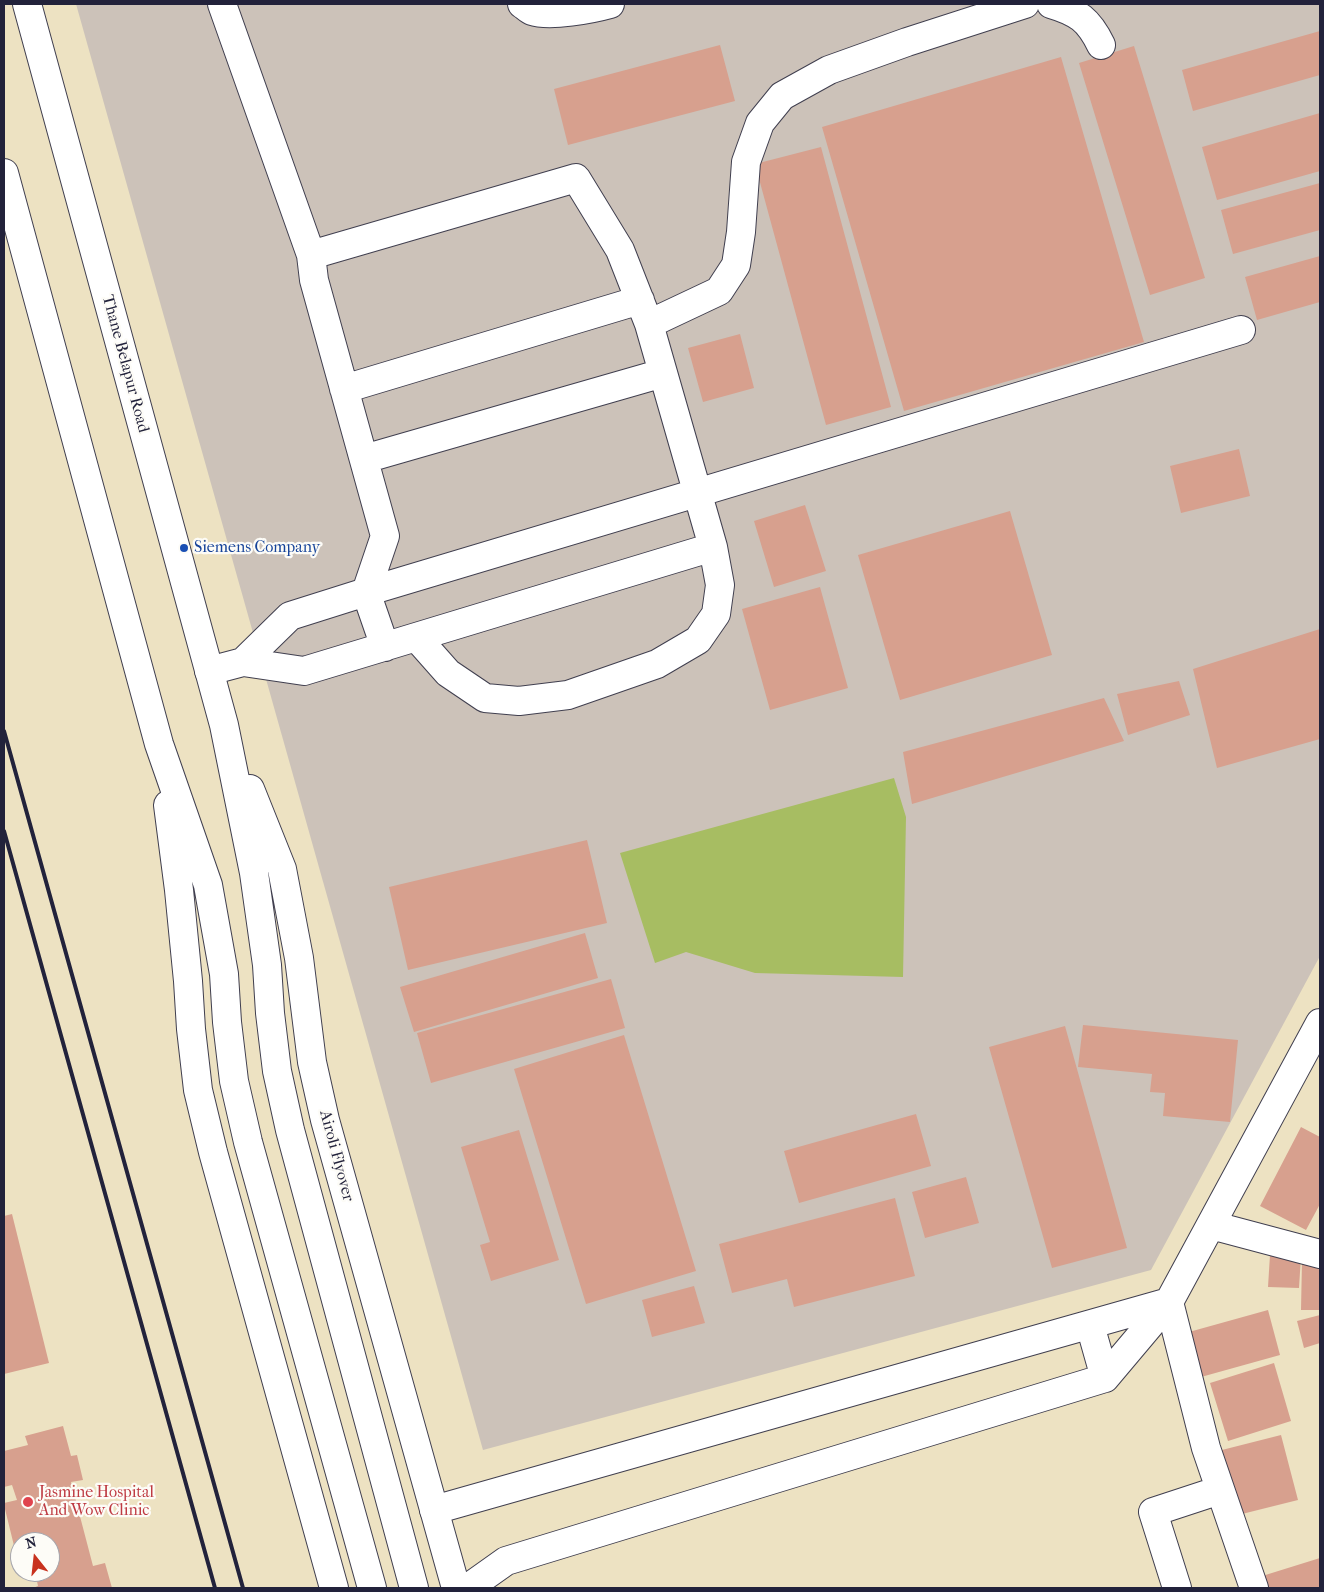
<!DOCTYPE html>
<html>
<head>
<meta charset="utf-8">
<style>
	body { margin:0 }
	#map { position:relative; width:1324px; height:1592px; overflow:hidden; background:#ede2c2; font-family:"IM FELL French Canon",serif }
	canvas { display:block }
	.frame { position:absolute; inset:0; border:5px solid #22223b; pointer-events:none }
	.north { position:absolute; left:10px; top:1532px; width:50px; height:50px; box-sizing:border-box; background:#fdfcf7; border:1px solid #a5a5ac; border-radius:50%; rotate:344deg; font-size:14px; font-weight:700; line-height:20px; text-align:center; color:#22223b }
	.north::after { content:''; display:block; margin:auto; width:18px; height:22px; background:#c8321e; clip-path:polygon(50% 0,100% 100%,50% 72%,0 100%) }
</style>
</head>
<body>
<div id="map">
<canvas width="1324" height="1592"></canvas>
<div class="frame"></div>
<div class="north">N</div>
</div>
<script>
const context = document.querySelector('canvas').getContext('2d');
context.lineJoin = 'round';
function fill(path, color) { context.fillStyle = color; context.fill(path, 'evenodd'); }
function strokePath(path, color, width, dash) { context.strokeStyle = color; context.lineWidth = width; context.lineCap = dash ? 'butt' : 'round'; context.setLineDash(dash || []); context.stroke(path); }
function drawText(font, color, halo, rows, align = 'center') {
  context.font = font + ' "IM FELL French Canon",serif'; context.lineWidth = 4.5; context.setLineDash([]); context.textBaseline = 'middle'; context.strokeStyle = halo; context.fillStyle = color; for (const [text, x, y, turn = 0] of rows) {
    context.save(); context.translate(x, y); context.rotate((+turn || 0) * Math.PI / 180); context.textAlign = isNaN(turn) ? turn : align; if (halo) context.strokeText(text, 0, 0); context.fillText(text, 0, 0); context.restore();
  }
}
fill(new Path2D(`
	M 76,4 L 1320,4 L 1320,956 L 1151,1270 L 483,1450 Z`), '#ccc2b9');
fill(new Path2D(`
	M 894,778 L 906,817 L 903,977 L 755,973 L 686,952 L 655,963 L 620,853 Z`), '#a7bd62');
fill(new Path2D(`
	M 1320,31 L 1320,75 L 1193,111 L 1182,70 Z
	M 720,45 L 735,101 L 568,145 L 554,89 Z
	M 1134,46 L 1205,278 L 1150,295 L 1079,63 Z
	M 1061,57 L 1144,342 L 904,411 L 822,127 Z
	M 1320,113 L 1320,171 L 1217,200 L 1202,147 Z
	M 821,147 L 891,407 L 826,425 L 755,164 Z
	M 1320,183 L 1320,230 L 1233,254 L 1221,210 Z
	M 1320,256 L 1320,302 L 1257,320 L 1245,277 Z
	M 740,334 L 754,388 L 703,402 L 688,348 Z
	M 1239,449 L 1250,496 L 1181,513 L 1170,466 Z
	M 805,505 L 826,571 L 774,587 L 754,521 Z
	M 1010,511 L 1052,655 L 900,700 L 858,555 Z
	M 820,587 L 848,688 L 770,710 L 742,609 Z
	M 1320,629 L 1320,739 L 1217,768 L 1193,669 Z
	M 1179,681 L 1190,715 L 1128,735 L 1117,694 Z
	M 1104,698 L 1124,741 L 912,804 L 903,752 Z
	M 587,840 L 607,923 L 408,970 L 389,887 Z
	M 585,933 L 598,978 L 414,1032 L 400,987 Z
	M 611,979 L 625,1028 L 431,1083 L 417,1033 Z
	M 1083,1025 L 1238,1040 L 1230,1122 L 1163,1116 L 1165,1093 L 1150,1092 L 1152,1074 L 1078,1067 Z
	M 1065,1026 L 1127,1248 L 1052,1268 L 989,1047 Z
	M 624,1035 L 696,1271 L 586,1304 L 514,1069 Z
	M 916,1114 L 931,1166 L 799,1203 L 784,1151 Z
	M 1301,1127 L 1320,1137 L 1320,1204 L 1306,1230 L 1260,1206 Z
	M 519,1130 L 559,1260 L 491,1281 L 480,1245 L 490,1242 L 461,1147 Z
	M 966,1177 L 979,1223 L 925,1238 L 912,1192 Z
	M 895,1198 L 915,1276 L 794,1307 L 787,1279 L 732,1293 L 719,1244 Z
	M 12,1214 L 49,1363 L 4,1374 L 4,1216 Z
	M 1270,1255 L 1301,1256 L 1299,1288 L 1268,1287 Z
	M 1302,1260 L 1320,1261 L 1320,1310 L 1301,1310 Z
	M 694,1286 L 705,1323 L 652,1337 L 642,1300 Z
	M 1268,1310 L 1280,1355 L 1201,1377 L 1189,1332 Z
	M 1320,1315 L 1320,1343 L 1304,1348 L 1297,1321 Z
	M 1274,1363 L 1291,1421 L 1228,1441 L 1210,1383 Z
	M 63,1426 L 71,1456 L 77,1455 L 83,1480 L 71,1482 L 93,1566 L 105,1563 L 112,1588 L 33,1588 L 38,1586 L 35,1572 L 50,1572 L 50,1542 L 20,1542 L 19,1566 L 4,1505 L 4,1503 L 17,1500 L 12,1485 L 4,1487 L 4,1451 L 28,1445 L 25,1436 Z
	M 1281,1435 L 1298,1500 L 1234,1516 L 1218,1451 Z
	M 1320,1558 L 1320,1588 L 1262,1588 L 1259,1577 Z`), '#d7a08e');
const minor = new Path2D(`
	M 222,4 L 311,255
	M 522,4 C 525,6 529,10 532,11 C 550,17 592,9 610,4
	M 1051,4 C 1078,12 1089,20 1101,45
	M 649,324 L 719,291 L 736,265 L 741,232 L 746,162 L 760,123 L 782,96 L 829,70 L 907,42 L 1025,4
	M 344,389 L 640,300
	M 364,459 L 663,373
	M 385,647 L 366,592 L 385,536 L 314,280 L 311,255 L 576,178 L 620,250 L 649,324 L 713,547 L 720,585 L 716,614 L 698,640 L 657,664 L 568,695 L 519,701 L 485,698 L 448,673 L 417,638
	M 243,662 L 290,616 L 366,592 L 1241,330
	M 209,671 L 243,662 L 304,671 L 713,547
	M 1211,1225 L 1320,1254
	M 1169,1302 L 1206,1448 L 1254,1588
	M 1105,1378 L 1169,1302
	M 434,1510 L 1169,1302 L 1320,1023
	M 468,1588 L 506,1561 L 1105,1378 L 1090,1325
	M 1177,1588 L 1153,1512 L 1220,1490`);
const major = new Path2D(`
	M 27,4 L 224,725 L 254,873 L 267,965 L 270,1013 L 277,1071 L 290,1130 L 414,1588
	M 4,173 L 159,744 L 208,885 L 224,974 L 227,1022 L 234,1081 L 248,1142 L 372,1588
	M 250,789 L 282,869 L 299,958 L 312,1062 L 325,1120 L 456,1588
	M 168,805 L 179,890 L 188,981 L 191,1029 L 198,1090 L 213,1152 L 334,1588`);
strokePath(minor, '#403f4f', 30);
strokePath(major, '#403f4f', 30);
strokePath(minor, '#fff', 28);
strokePath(major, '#fff', 28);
strokePath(new Path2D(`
	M 4,731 L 243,1588
	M 4,831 L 215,1588`), '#22223b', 4);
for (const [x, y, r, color] of [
	[184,548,5,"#1a4fb4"],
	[28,1502,6,"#e0444e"]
]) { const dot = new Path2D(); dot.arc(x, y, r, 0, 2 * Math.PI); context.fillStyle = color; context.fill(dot); strokePath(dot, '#fdfcf7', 2); }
drawText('16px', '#22223b', '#fdfcf7', [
	["Thane Belapur Road",125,364,75],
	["Airoli Flyover",336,1156,75]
]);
drawText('16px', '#164399', '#fdfcf7', [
	["Siemens Company",194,548]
], 'left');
drawText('16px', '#be3a42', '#fdfcf7', [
	["Jasmine Hospital",39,1493],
	["And Wow Clinic",39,1511]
], 'left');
</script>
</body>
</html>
